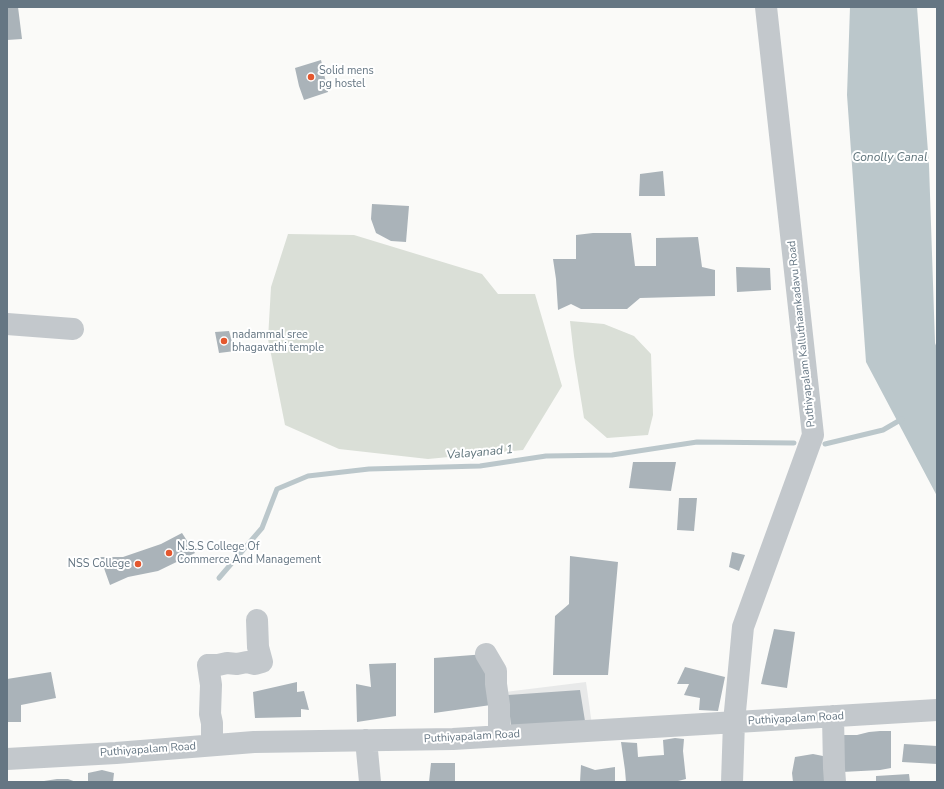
<!DOCTYPE html>
<html>
<head>
<meta charset="utf-8">
<style>
	body { margin:0 }
	#map { position:relative; width:944px; height:789px; overflow:hidden; background:#fafaf8; font-family:"Nunito Sans",sans-serif }
	canvas { display:block }
	.frame { position:absolute; inset:0; border:8px solid #657683; pointer-events:none }
</style>
</head>
<body>
<div id="map">
<canvas width="944" height="789"></canvas>
<div class="frame"></div>
</div>
<script>
const context = document.querySelector('canvas').getContext('2d');
context.lineJoin = 'round';
function fill(path, color) { context.fillStyle = color; context.fill(path, 'evenodd'); }
function strokePath(path, color, width, dash) { context.strokeStyle = color; context.lineWidth = width; context.lineCap = dash ? 'butt' : 'round'; context.setLineDash(dash || []); context.stroke(path); }
function drawText(font, color, halo, rows, align = 'center') {
  context.font = font + ' "Nunito Sans",sans-serif'; context.lineWidth = 4; context.setLineDash([]); context.textBaseline = 'middle'; context.strokeStyle = halo; context.fillStyle = color; for (const [text, x, y, turn = 0] of rows) {
    context.save(); context.translate(x, y); context.rotate((+turn || 0) * Math.PI / 180); context.textAlign = isNaN(turn) ? turn : align; if (halo) context.strokeText(text, 0, 0); context.fillText(text, 0, 0); context.restore();
  }
}
fill(new Path2D(`
	M 586,682 L 592,725 L 506,731 L 505,692 Z`), '#e8e9e9');
fill(new Path2D(`
	M 288,234 L 354,235 L 482,274 L 498,294 L 535,294 L 562,386 L 523,450 L 428,459 L 339,449 L 285,425 L 268,339 L 271,287 Z
	M 570,321 L 604,324 L 634,336 L 651,354 L 653,415 L 648,435 L 607,438 L 584,418 L 574,356 Z`), '#dadfd7');
fill(new Path2D(`
	M 850,7 L 917,7 L 929,165 L 935,343 L 937,348 L 937,496 L 866,362 L 847,95 Z`), '#bbc7cb');
strokePath(new Path2D(`
	M 825,444 L 883,430 L 902,419
	M 219,578 L 262,528 L 277,489 L 308,476 L 369,469 L 480,466 L 546,456 L 612,455 L 697,442 L 794,443`), '#bbc7cb', 5);
fill(new Path2D(`
	M 7,7 L 18,7 L 22,39 L 7,40 Z
	M 321,60 L 328,92 L 304,100 L 299,86 L 295,68 Z
	M 663,171 L 665,196 L 639,196 L 640,174 Z
	M 372,204 L 409,206 L 406,242 L 391,241 L 376,233 L 371,219 Z
	M 593,233 L 631,233 L 635,266 L 656,266 L 656,238 L 698,237 L 702,267 L 715,270 L 715,296 L 640,298 L 627,309 L 581,309 L 571,304 L 558,310 L 556,279 L 553,259 L 576,259 L 576,235 Z
	M 736,267 L 770,268 L 771,290 L 737,292 Z
	M 229,331 L 235,351 L 219,353 L 215,332 Z
	M 633,462 L 676,462 L 671,491 L 629,488 Z
	M 679,498 L 697,498 L 694,531 L 677,530 Z
	M 182,533 L 195,553 L 158,571 L 128,577 L 110,585 L 100,557 L 123,557 L 161,544 Z
	M 732,552 L 745,555 L 739,571 L 729,567 Z
	M 570,556 L 618,562 L 608,675 L 553,675 L 555,616 L 569,604 Z
	M 774,629 L 795,632 L 787,688 L 761,684 Z
	M 486,654 L 491,705 L 434,713 L 434,658 Z
	M 396,663 L 396,716 L 357,722 L 356,684 L 371,687 L 369,664 Z
	M 685,667 L 725,677 L 718,711 L 699,710 L 700,698 L 684,695 L 689,684 L 677,684 Z
	M 51,672 L 56,698 L 21,705 L 21,722 L 7,722 L 7,679 Z
	M 297,682 L 297,692 L 304,691 L 309,710 L 301,709 L 301,717 L 255,718 L 253,692 Z
	M 580,690 L 585,721 L 511,727 L 508,695 Z
	M 880,731 L 891,731 L 891,768 L 880,770 L 842,772 L 844,735 L 857,735 L 869,732 Z
	M 675,738 L 684,739 L 683,751 L 686,779 L 674,782 L 626,782 L 625,770 L 621,742 L 637,743 L 638,757 L 649,756 L 664,755 L 663,740 Z
	M 904,744 L 937,746 L 937,764 L 902,762 Z
	M 813,754 L 828,757 L 830,782 L 793,782 L 792,773 L 795,757 Z
	M 431,763 L 455,763 L 455,782 L 429,782 Z
	M 581,765 L 595,770 L 615,767 L 615,782 L 580,782 Z
	M 102,770 L 114,773 L 113,782 L 88,782 L 88,773 Z
	M 909,774 L 910,782 L 876,782 L 876,776 Z
	M 57,779 L 68,779 L 76,782 L 44,782 L 44,781 Z`), '#aab3b9');
strokePath(new Path2D(`
	M 7,324 L 73,329
	M 486,654 L 496,671 L 496,684 L 499,705 L 499,736
	M 833,716 L 834,768 L 835,782
	M 366,740 L 370,782
	M 212,745 L 212,723 L 210,714 L 211,685 L 208,665 L 218,665 L 227,663 L 237,664 L 247,662 L 255,664 L 262,662 L 258,647 L 257,620
	M 7,759 L 116,753 L 254,742 L 453,739 L 937,710
	M 732,782 L 734,722 L 743,627 L 813,435 L 766,7`), '#c3c8cc', 22);
for (const [x, y, r, color] of [
	[311,77,4,"#e4572e"],
	[224,341,4,"#e4572e"],
	[169,553,4,"#e4572e"],
	[138,564,4,"#e4572e"]
]) { const dot = new Path2D(); dot.arc(x, y, r, 0, 2 * Math.PI); context.fillStyle = color; context.fill(dot); strokePath(dot, '#fff', 1.5); }
drawText('11px', '#657683', '#fff', [
	["Solid mens",319,71],
	["pg hostel",319,84],
	["nadammal sree",232,335],
	["bhagavathi temple",232,348],
	["N.S.S College Of",177,547],
	["Commerce And Management",177,560],
	["NSS College",130,564,"right"]
], 'left');
drawText('11px', '#657683', '#fff', [
	["Puthiyapalam Kalluthaankadavu Road",802,334,-96],
	["Puthiyapalam Road",796,719,-3],
	["Puthiyapalam Road",472,737,-3],
	["Puthiyapalam Road",148,750,-4]
]);
drawText('italic 12px', '#60757c', '#fff', [
	["Conolly Canal",890,158],
	["Valayanad 1",480,453,-5]
]);
</script>
</body>
</html>
